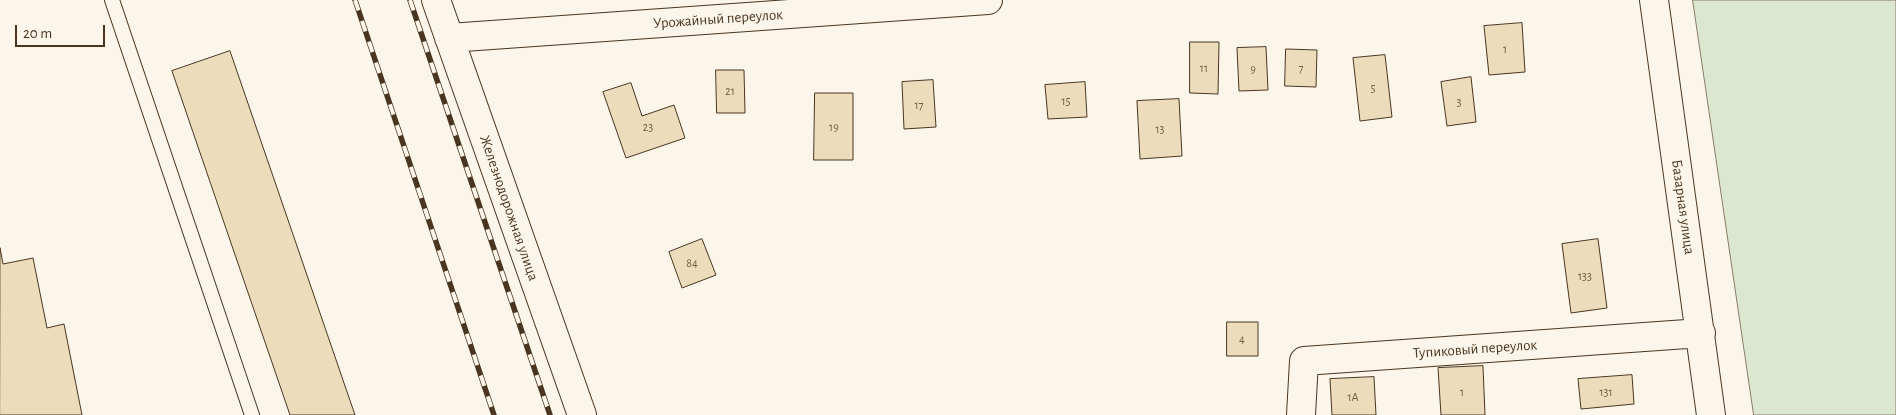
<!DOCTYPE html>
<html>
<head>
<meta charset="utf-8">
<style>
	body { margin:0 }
	#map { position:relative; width:1896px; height:415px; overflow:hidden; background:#fbf6e9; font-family:"Alegreya Sans",sans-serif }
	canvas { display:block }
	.scale { position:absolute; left:15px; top:25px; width:90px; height:22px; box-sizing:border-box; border:2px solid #4a3520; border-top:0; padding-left:6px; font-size:15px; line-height:18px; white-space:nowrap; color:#4a3520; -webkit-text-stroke:4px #fbf6e9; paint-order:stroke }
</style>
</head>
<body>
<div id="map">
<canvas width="1896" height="415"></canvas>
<div class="scale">20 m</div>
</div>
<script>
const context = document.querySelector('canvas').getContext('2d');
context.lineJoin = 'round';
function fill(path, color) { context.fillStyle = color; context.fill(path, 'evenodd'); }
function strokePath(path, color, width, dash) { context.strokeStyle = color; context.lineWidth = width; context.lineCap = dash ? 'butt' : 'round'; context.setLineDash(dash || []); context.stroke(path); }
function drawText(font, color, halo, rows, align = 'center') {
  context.font = font + ' "Alegreya Sans",sans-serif'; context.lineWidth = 4; context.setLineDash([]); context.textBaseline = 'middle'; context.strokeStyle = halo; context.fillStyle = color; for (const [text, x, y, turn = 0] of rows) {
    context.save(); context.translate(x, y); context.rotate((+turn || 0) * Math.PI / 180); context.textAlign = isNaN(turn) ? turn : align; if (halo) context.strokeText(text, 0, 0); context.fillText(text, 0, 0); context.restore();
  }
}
const green = new Path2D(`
	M 1693,0 L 1896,0 L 1896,415 L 1754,415 Z`);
fill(green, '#dce7d0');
strokePath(green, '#887966', 1);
const building = new Path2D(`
	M 1522,23 L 1525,72 L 1489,75 L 1484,26 Z
	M 1190,42 L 1219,42 L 1218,94 L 1190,93 Z
	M 1266,47 L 1268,90 L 1239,91 L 1237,48 Z
	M 1286,49 L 1317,50 L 1316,87 L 1285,86 Z
	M 230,51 L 355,415 L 290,415 L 172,71 Z
	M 1385,55 L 1392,117 L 1360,121 L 1353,58 Z
	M 716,70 L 744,70 L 745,113 L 717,113 Z
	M 1471,77 L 1476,122 L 1447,126 L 1441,82 Z
	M 933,80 L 936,127 L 904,129 L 902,82 Z
	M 1085,82 L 1087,117 L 1048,119 L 1045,85 Z
	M 631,83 L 642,116 L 674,105 L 685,138 L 626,158 L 603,92 Z
	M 815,93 L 853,93 L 853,160 L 814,160 Z
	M 1179,99 L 1182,156 L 1140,159 L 1137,101 Z
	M 702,239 L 716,275 L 682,288 L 669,252 Z
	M 1598,239 L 1607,308 L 1571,313 L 1562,244 Z
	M 0,248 L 3,264 L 33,258 L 47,328 L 64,324 L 82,415 L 0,415 Z
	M 1227,322 L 1258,322 L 1258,356 L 1227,356 Z
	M 1483,366 L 1485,415 L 1441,415 L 1438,368 Z
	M 1632,375 L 1634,404 L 1581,409 L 1578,379 Z
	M 1374,377 L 1376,415 L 1332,415 L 1330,379 Z`);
fill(building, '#ecdcbc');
strokePath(building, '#4a3520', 1);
const lane = new Path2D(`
	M 112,0 L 252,415`);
const street = new Path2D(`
	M 436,0 L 582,415
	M 1654,0 L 1711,415
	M 449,38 L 988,0
	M 1301,415 L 1304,361 L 1701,333`);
strokePath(lane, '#4a3520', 16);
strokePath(street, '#4a3520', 30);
strokePath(lane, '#fbf6e9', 14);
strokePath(street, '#fbf6e9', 28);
const rail = new Path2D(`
	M 355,0 L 494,415
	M 410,0 L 550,415`);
strokePath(rail, '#4a3520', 5.5);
strokePath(rail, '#fbf6e9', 4, [11]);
drawText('12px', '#725f47', null, [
	["1",1505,49],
	["11",1204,68],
	["7",1301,68],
	["9",1253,69],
	["5",1373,88],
	["21",730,91],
	["15",1066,101],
	["3",1459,102],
	["17",919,105],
	["23",648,127],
	["19",834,127],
	["13",1160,129],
	["84",692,263],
	["133",1585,276],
	["4",1242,339],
	["1",1462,392],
	["131",1606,392],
	["1А",1353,397]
]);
drawText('15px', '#4a3520', '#fbf6e9', [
	["Урожайный переулок",718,19,-4],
	["Базарная улица",1683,207,82],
	["Железнодорожная улица",509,208,71],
	["Тупиковый переулок",1475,349,-4]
]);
</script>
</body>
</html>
